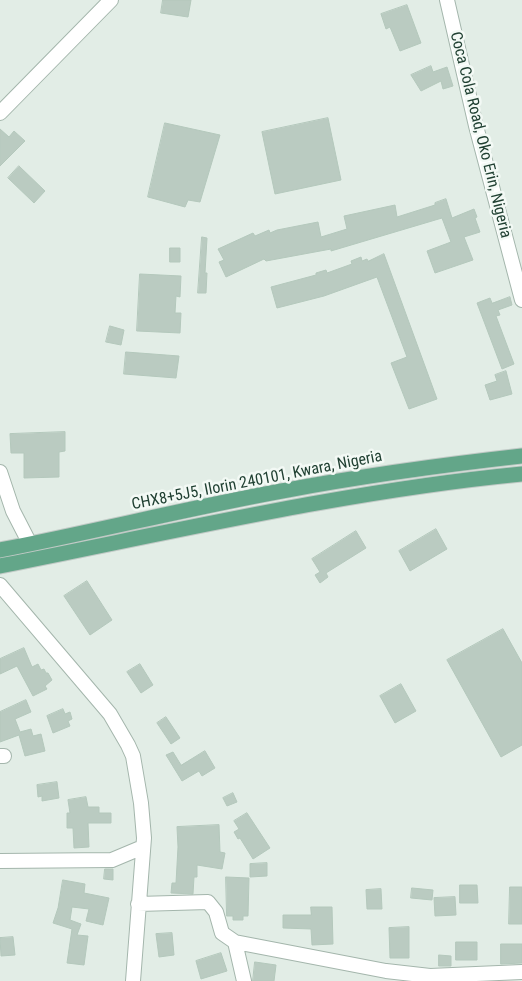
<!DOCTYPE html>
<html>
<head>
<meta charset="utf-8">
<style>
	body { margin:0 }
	canvas { display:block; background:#e2ede6 }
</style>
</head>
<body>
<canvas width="522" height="981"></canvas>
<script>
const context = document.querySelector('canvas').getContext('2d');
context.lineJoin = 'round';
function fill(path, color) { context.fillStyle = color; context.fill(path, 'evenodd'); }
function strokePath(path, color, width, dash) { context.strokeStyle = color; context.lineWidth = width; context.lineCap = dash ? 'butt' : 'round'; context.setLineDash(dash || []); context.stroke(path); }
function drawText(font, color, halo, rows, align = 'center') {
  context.font = font + ' "Roboto Condensed",sans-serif'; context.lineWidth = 5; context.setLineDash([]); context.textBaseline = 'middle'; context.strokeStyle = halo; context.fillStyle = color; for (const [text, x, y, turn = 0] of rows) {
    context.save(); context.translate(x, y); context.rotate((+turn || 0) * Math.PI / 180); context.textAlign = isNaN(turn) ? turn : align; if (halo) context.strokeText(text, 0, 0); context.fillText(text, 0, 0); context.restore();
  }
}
const building = new Path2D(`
	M 163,0 L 191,0 L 188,17 L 161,13 Z
	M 407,5 L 421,43 L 400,51 L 390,27 L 386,29 L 381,14 Z
	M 431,66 L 433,72 L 447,67 L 453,86 L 443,89 L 441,81 L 421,91 L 411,75 Z
	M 328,118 L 341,180 L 275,194 L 262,132 Z
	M 165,123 L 220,135 L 200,202 L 188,200 L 185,207 L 148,197 Z
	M 0,129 L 9,137 L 14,131 L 25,141 L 0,166 Z
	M 19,166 L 45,191 L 34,203 L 8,178 Z
	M 446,199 L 452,218 L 474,209 L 477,217 L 475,218 L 480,232 L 464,237 L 473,260 L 435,273 L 427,251 L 451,242 L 442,218 L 331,251 L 331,249 L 266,261 L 264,259 L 226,277 L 219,262 L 224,260 L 218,249 L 253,233 L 255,236 L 269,230 L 270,233 L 277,230 L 318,222 L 321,237 L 347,229 L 344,216 L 395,205 L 397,217 L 435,205 L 435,203 Z
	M 202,237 L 207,238 L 205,273 L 207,273 L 206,293 L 198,293 Z
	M 170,248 L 180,248 L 180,262 L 170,262 Z
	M 384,254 L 437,399 L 409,409 L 391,363 L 407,357 L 377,277 L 324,296 L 277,308 L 271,287 L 316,275 L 316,273 L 326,270 L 327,273 L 352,264 L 351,261 L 361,257 L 362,261 L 367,259 L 368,261 Z
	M 140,274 L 181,276 L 180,297 L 176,296 L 175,313 L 181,313 L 180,333 L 137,331 Z
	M 510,297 L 512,305 L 498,310 L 500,315 L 496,316 L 514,364 L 502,369 L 477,303 L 490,298 L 492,303 Z
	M 110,326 L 124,330 L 121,345 L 106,342 Z
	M 126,352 L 179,356 L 176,378 L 124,374 Z
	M 506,371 L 512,394 L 490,400 L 485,385 L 497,381 L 495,375 Z
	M 65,432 L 65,451 L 59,452 L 59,477 L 24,478 L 24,453 L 11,453 L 10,434 Z
	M 436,529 L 447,549 L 410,571 L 399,551 Z
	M 356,531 L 366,548 L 326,573 L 328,577 L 320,583 L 315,575 L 320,572 L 312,559 Z
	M 87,581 L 112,620 L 90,635 L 64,596 Z
	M 503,629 L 522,663 L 522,745 L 501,757 L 447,660 Z
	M 24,648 L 32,667 L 38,664 L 41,670 L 44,669 L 46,673 L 48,673 L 52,680 L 45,686 L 47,689 L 33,696 L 17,666 L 0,674 L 0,659 Z
	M 140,664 L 153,685 L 141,693 L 127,672 Z
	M 401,684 L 416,711 L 395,723 L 380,696 Z
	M 26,700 L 31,712 L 15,719 L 20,732 L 31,729 L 33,736 L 41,734 L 45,751 L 25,756 L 19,735 L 0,742 L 0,712 Z
	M 63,709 L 65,714 L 70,712 L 72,719 L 68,721 L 70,726 L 53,733 L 47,716 Z
	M 166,717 L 180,738 L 171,744 L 157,723 Z
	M 205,751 L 215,768 L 202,776 L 199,771 L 182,781 L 166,755 L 173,752 L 181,765 Z
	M 57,782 L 59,798 L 42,801 L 42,796 L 38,797 L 37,785 Z
	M 233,793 L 237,802 L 227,806 L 223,798 Z
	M 86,797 L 88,807 L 99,807 L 99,813 L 111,813 L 111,823 L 88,823 L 89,847 L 74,848 L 73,828 L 67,828 L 67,813 L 70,813 L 68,800 Z
	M 247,813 L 270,848 L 253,859 L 240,838 L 238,839 L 234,832 L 239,829 L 234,821 Z
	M 219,825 L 220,852 L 225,853 L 222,869 L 197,865 L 197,877 L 194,877 L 193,894 L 171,893 L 172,883 L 176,883 L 178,847 L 177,827 Z
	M 267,863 L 267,876 L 250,877 L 250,864 Z
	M 105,869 L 113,869 L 113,880 L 104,879 Z
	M 226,877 L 249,878 L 248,916 L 243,916 L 243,920 L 233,920 L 233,916 L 227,916 Z
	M 63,880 L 85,884 L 84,893 L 109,898 L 103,925 L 86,921 L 89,909 L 72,907 L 70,920 L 81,924 L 77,935 L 88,936 L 84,965 L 67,963 L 72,929 L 53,923 L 58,908 Z
	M 460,885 L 477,885 L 478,903 L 460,903 Z
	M 510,887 L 522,887 L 522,924 L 509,924 Z
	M 412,888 L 433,890 L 432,900 L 411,898 Z
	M 381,889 L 382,909 L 367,909 L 366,890 Z
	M 455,897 L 456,915 L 435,916 L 434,898 Z
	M 311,907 L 332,907 L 333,944 L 312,945 L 311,929 L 283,928 L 283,915 L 311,915 Z
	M 409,927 L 409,958 L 390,958 L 389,928 Z
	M 172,933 L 174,955 L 159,957 L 156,934 Z
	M 13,937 L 15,955 L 1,956 L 0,938 Z
	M 456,942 L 477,942 L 477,960 L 456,960 Z
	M 501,944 L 522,944 L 522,963 L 501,964 Z
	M 221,953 L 227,971 L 201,979 L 196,961 Z
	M 439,955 L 451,956 L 451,966 L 439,966 Z
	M 255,962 L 276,965 L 274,981 L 253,981 Z`);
fill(building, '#bacbc1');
strokePath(building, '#b4c8bc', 1);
const minor = new Path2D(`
	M 447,0 L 476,126 L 522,300
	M 0,113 L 111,0
	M 0,472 L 13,511 L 30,544
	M 0,585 L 110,714 L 128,745 L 133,756 L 141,803 L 144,838 L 133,981
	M 0,756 L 4,756
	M 0,861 L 112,860 L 143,847
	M 138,904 L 208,902 L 216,912 L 222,933 L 235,942 L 386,971 L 430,976 L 522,972
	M 235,942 L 244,981`);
const major = new Path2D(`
	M 0,550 C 94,532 188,508 282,491 C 362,476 442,465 522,456
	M 0,566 C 173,532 346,491 522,474`);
strokePath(minor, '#a4b6ac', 16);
strokePath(major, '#c1cac6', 17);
strokePath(minor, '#fff', 14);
strokePath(major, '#63a689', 15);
drawText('16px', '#204032', '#f3f9f5', [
	["Coca Cola Road, Oko Erin, Nigeria",480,135,76],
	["CHX8+5J5, Ilorin 240101, Kwara, Nigeria",257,481,-11]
]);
</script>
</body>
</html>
